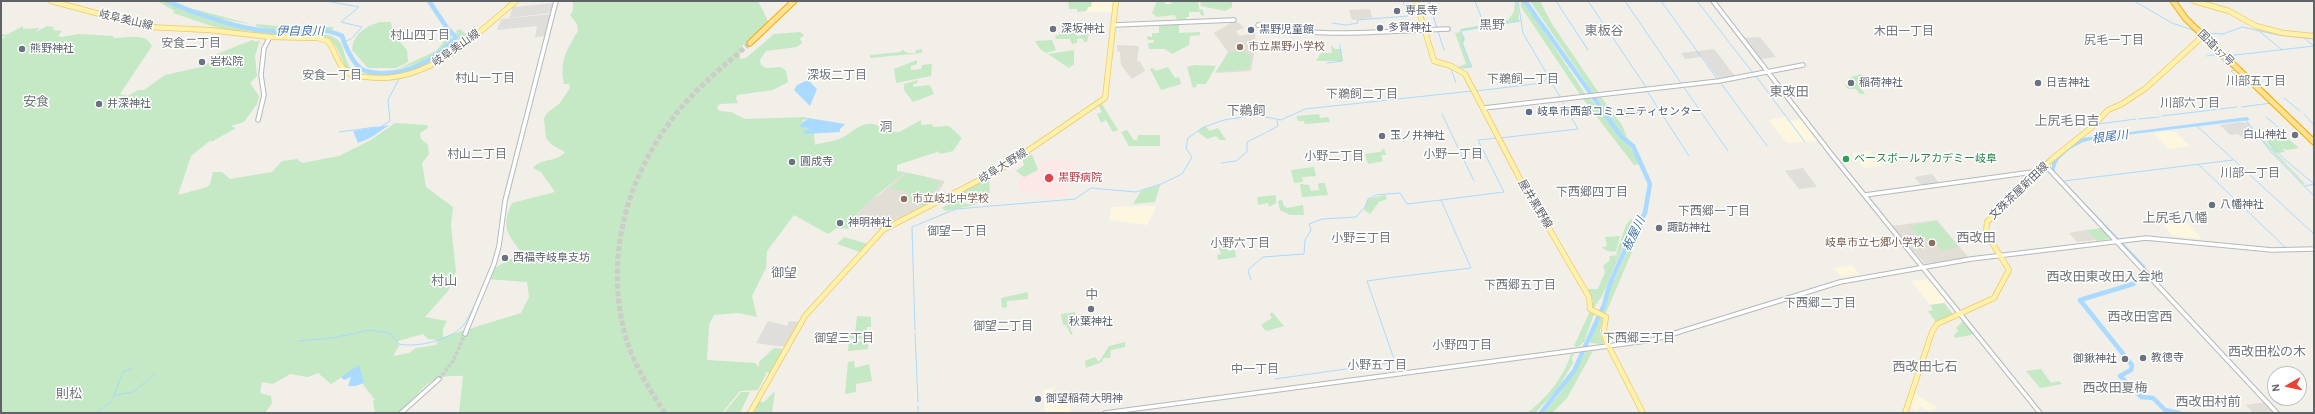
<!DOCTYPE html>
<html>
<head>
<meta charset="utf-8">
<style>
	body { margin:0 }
	#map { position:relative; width:2315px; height:414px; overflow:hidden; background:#f1efe8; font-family:"Alegreya Sans",sans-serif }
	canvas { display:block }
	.frame { position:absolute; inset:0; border:2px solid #5f6368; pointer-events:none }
	.north { position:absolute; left:2267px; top:366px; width:40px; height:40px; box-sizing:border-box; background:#fff; border:1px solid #bfc1c3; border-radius:50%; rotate:261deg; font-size:11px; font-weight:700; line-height:16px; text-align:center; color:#5f6368 }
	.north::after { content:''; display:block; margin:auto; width:14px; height:18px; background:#ea4335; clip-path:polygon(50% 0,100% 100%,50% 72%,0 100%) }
</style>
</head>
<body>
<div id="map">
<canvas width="2315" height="414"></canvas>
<div class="frame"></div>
<div class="north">N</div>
</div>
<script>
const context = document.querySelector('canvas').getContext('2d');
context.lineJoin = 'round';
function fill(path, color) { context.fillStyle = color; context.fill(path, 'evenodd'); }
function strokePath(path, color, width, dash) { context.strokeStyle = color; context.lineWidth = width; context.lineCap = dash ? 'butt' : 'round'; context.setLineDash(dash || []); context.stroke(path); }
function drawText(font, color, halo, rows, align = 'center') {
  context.font = font + ' "Alegreya Sans","Noto Sans JP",sans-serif'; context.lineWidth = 3; context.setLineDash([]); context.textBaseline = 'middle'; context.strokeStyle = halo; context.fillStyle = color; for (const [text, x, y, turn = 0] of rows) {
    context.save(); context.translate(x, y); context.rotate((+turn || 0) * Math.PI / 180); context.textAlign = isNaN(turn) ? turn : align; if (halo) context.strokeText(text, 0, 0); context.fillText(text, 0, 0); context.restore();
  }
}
fill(new Path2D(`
	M 1092,1 L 1114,1 L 1113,12 L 1086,12 Z
	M 1786,116 L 1789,121 L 1802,119 L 1819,141 L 1787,143 L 1769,120 Z
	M 2174,131 L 2190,146 L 2169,149 L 2153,133 Z
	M 1870,151 L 1882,166 L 1864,168 L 1852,153 Z
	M 1155,206 L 1154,212 L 1147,225 L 1109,220 L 1111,207 Z
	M 2186,222 L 2202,239 L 2173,236 L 2163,225 Z
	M 1852,265 L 1859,274 L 1841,277 L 1834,268 Z
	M 1929,279 L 1948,300 L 1943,301 L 1944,303 L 1930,305 L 1911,281 Z
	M 1054,387 L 1055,400 L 1069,399 L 1071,413 L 1045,413 L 1043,390 Z
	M 1914,393 L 1933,405 L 1937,408 L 1930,411 L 1920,406 L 1918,411 L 1909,406 Z`), '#fef7e0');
fill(new Path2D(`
	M 554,3 L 550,13 L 509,18 L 513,7 Z
	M 552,14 L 545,36 L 535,37 L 537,26 L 497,30 L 501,19 Z
	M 1760,37 L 1769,48 L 1776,57 L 1761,59 L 1744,38 Z
	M 1714,49 L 1735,76 L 1718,78 L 1702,57 L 1685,59 L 1681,53 Z
	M 1636,107 L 1642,115 L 1624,117 L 1619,109 Z
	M 2240,122 L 2248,123 L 2259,138 L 2244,139 L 2238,134 L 2230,135 L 2220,125 Z
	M 1803,168 L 1817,187 L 1799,189 L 1785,171 Z
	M 1932,174 L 1940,184 L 1922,186 L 1914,177 Z
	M 768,321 L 787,326 L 789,321 L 800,322 L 785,347 L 756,343 Z`), '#e0deda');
fill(new Path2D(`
	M 1370,9 L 1372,18 L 1352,20 L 1349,10 Z
	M 1234,21 L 1239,23 L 1244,28 L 1236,31 L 1239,36 L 1255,33 L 1255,49 L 1251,71 L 1215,73 L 1228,52 L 1214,33 Z
	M 1117,45 L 1139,46 L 1137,62 L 1140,61 L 1145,71 L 1132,79 L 1121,65 L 1120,52 L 1117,51 Z
	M 905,172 L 945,181 L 931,204 L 886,224 L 881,230 L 851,224 L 866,203 L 880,194 Z
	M 1937,220 L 1969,258 L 1968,258 L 1925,264 L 1892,226 Z
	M 2086,230 L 2096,240 L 2077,242 L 2069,233 Z
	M 2265,402 L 2275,413 L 2253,413 L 2246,405 Z`), '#e1ded6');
fill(new Path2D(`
	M 1049,160 L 1073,161 L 1077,171 L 1075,181 L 1069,182 L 1067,190 L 1068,197 L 1048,198 L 1035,192 L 1021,193 L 1019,180 L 1040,169 L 1038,162 L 1047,163 Z`), '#fce8e6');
fill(new Path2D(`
	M 157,1 L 163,1 L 212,21 L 250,30 L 246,33 L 215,27 L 173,13 L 175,11 Z
	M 573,1 L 758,1 L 769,23 L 740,48 L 740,59 L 746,58 L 774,34 L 800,32 L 804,35 L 800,39 L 802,43 L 797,47 L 766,51 L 760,60 L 761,65 L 766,68 L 781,67 L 786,71 L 788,82 L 773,90 L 737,95 L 736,99 L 738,103 L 720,104 L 717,107 L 719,111 L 731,112 L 745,119 L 805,117 L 808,118 L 802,121 L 809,133 L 814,133 L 815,145 C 823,142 832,142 839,139 C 853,134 862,118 879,126 L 879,130 L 899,132 L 921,120 L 921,125 L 932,124 L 933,127 L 949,126 L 962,138 L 953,151 L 941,154 L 935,150 L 937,152 L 897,165 L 897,171 L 905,172 C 888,188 856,207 849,229 L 837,228 L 828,234 L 794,215 L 767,251 L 766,268 L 752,296 L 757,317 L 738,313 L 714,315 L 709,325 L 707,360 L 755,363 L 759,367 L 759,362 L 774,348 L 783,349 L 770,373 L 764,372 L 766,374 L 758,390 L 740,391 L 722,413 L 459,413 L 463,376 C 422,374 425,393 398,413 L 375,413 L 373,401 L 375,400 L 364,386 L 359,366 L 331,384 L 318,373 L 308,377 L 290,374 L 273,384 L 262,382 L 260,393 L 271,396 L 272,403 L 265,413 L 1,413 L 1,39 L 5,38 L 4,37 L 5,35 L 1,38 L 1,34 L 6,35 L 23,26 L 23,29 L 39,28 L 36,32 L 47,26 L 54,27 L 53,30 L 62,31 L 58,36 L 61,37 L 79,34 L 114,36 L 113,38 C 127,38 146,32 152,46 L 120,94 L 128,96 L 138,90 L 144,90 L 165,75 L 201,67 L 214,60 L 217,54 L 252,40 L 256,42 L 260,40 L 255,56 L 257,76 L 250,83 L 259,96 L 257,104 L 244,122 L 231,126 L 236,128 L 213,141 L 211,142 L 211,140 L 191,156 L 178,195 L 207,187 L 210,184 L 213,172 L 222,172 L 230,179 L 272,172 L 282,161 L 297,159 L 302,163 L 339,156 L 371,140 L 395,123 L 427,125 L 428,128 L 420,133 L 421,139 L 428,145 L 429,154 L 422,163 L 426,187 L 453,207 L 451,226 L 456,271 L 448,291 L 425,317 L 447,321 L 443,329 L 443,337 L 521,313 L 529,297 L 527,282 L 487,279 L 487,272 L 522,253 C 507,234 501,226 512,203 L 555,192 L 541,172 L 533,168 C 541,158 558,162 565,152 L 552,145 L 546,138 L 544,118 L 547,113 L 560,103 L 570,88 L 569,84 L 564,84 C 559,62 567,49 578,31 L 577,24 L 570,15 L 573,11 ZM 423,334 L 428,339 L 438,340 L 436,345 L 416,348 L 409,353 L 393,356 L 399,346 L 398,341 Z
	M 1068,1 L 1092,1 L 1091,7 L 1088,7 L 1086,11 L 1077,12 L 1077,9 L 1069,9 Z
	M 1157,1 L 1165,1 L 1165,4 L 1171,4 L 1172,2 L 1198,1 L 1199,9 L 1203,10 L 1204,16 L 1201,15 L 1200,12 L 1189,12 L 1189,17 L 1186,17 L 1186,20 L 1177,20 L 1175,15 L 1157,17 L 1152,13 Z
	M 1200,1 L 1232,1 L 1232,7 L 1225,11 L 1201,6 Z
	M 1515,1 L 1518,1 L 1519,21 L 1462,31 L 1460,29 L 1508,20 L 1514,12 Z
	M 1521,1 L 1524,1 L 1586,95 L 1581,96 L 1521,7 Z
	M 1530,1 L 1540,1 L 1552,24 L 1599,93 L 1594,94 Z
	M 194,9 L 254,25 L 201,15 Z
	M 380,22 L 391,22 L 393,34 L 407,50 L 408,62 L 396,68 L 368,68 L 352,50 C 353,34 366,26 380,22 Z
	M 1179,23 L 1179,33 L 1200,32 L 1200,35 L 1190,36 L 1189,45 L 1172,54 L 1165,49 L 1149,49 L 1148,43 L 1153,43 L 1154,40 L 1148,40 L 1147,36 L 1152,37 L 1152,33 L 1159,33 L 1159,24 Z
	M 257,24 L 286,27 L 334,27 L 332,30 L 270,30 L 255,26 Z
	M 444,27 L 451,33 L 451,42 L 448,46 L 424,62 L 397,69 L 436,51 L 446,39 L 437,31 Z
	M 460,29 L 467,35 L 467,39 C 456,47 444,58 431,64 C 407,76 375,81 349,72 C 342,62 339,47 330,40 C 319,31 268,36 250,32 L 252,30 C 271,34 327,28 338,40 C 345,47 343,59 352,70 C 381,82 446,68 458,38 L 456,31 Z
	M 1074,30 L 1077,36 L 1089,34 L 1087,42 L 1084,42 L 1082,38 L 1077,39 L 1077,43 L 1072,44 L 1070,39 L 1056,39 L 1055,36 Z
	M 1461,32 L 1465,39 L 1463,43 L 1471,67 L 1458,67 L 1466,64 L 1455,33 Z
	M 1052,40 L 1056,50 L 1046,53 L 1040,49 L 1035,41 Z
	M 1331,45 L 1335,49 L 1341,49 L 1343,61 L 1316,61 L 1321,53 L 1332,53 Z
	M 922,49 L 922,53 L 870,58 L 870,55 L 901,52 L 902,50 L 908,53 L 915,53 L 916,50 Z
	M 1074,50 L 1074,64 L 1069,68 L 1048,54 Z
	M 1229,52 L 1244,52 L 1251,56 L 1249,69 L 1216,72 Z
	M 917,60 L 917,64 L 911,66 L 911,70 L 921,69 L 922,65 L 932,64 L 931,76 L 896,83 L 894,69 Z
	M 1195,65 L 1216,66 L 1206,84 L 1197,84 L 1196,87 L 1193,88 L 1187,67 Z
	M 1168,67 L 1175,78 L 1179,77 L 1181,84 L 1161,90 L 1150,69 L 1153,68 L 1156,71 Z
	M 1861,74 L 1867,80 L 1857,82 L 1865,94 L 1860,94 L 1856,89 L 1848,89 L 1845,85 L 1853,83 L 1849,78 Z
	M 918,80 L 917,83 L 913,84 L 913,87 L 930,85 L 934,94 L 913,102 L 904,90 L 904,84 Z
	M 1601,97 L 1622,125 L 1627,137 L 1623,135 L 1597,98 Z
	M 1590,98 L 1630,147 L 1641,164 L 1634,165 L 1583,99 Z
	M 1102,104 L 1118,130 L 1113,132 L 1106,120 L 1101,123 L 1097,114 L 1102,112 L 1098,105 Z
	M 1319,114 L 1320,118 L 1328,117 L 1330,122 L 1305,124 L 1304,121 L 1298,121 L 1296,116 Z
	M 1205,126 L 1210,131 L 1218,128 L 1226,140 L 1220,140 L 1216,136 L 1207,139 L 1197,131 Z
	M 1127,130 L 1134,140 L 1137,140 L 1138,135 L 1160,135 L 1160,146 L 1129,146 L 1121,132 Z
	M 2283,134 L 2299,148 L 2286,150 L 2282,148 L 2285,152 L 2276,153 L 2305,184 L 2303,184 L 2260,139 L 2263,139 L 2274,151 L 2264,137 Z
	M 1384,148 L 1386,155 L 1381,155 L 1383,161 L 1368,164 L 1365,154 L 1380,152 Z
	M 1032,154 L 1038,170 L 1024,177 L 1016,171 L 1024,165 L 1022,159 Z
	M 1314,167 L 1316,176 L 1302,177 L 1303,182 L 1294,183 L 1291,170 Z
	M 906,173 L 923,176 L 940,182 L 927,204 L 921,206 L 917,202 L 906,201 L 909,194 L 907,191 L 890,189 Z
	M 989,177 L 990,193 L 979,199 L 978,203 L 967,202 L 963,192 Z
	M 1319,183 L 1325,183 L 1328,195 L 1302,197 L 1300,184 L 1309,185 L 1311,191 L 1319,190 L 1318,185 Z
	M 1160,185 L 1155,202 L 1133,204 L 1141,191 Z
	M 1276,195 L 1276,203 L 1269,207 L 1268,203 L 1258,205 L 1257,197 Z
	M 1385,195 L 1387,199 L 1379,202 L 1370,214 L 1364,210 L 1368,199 Z
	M 960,197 L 960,200 L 966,204 L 979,204 L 946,211 L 942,208 Z
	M 1282,200 L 1284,206 L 1287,208 L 1303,205 L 1304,215 L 1290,215 L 1280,210 L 1278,201 Z
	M 1631,219 L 1634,221 L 1602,296 L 1592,310 L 1589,305 L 1594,300 L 1592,300 L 1586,289 L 1598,289 L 1605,272 L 1603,266 L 1610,260 L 1609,256 L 1619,255 L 1616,254 L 1626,225 Z
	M 1934,221 L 1938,223 L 1958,247 L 1941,250 L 1934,240 L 1923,242 L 1910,226 Z
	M 1642,224 L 1643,226 L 1605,315 L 1603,314 L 1607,303 L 1606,293 L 1616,277 L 1636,230 Z
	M 2102,228 L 2110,239 L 2097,241 L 2086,230 Z
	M 1620,236 L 1616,251 C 1610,252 1606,252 1602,247 L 1607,246 L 1605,237 Z
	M 844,237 L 868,244 L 860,252 L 837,244 Z
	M 1226,246 L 1228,251 L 1235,250 L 1236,257 L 1218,260 L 1217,255 L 1221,254 L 1219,248 Z
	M 1028,292 L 1028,299 L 1007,301 L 1007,307 L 1002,308 L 1001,298 Z
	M 1944,303 L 1953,314 L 1936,322 L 1928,311 L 1933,310 L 1930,305 Z
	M 1590,311 L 1594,314 L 1584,342 L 1578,347 L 1574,346 Z
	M 1075,312 L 1078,325 L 1070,329 L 1073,334 L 1071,335 L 1066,325 L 1063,325 L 1061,314 Z
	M 1272,312 L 1284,326 L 1266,331 L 1261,325 L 1272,318 L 1270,314 Z
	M 857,316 L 871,317 L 871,327 L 867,327 L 865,339 L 851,339 L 849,338 L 849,333 L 855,333 Z
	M 1601,316 L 1603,318 L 1600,331 L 1603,342 L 1602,344 L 1590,343 L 1594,324 L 1600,320 Z
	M 1964,320 L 1976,334 L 1955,338 L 1954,335 L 1958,331 L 1956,328 Z
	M 868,341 L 868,349 L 848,351 L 849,342 Z
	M 1125,342 L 1125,347 L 1111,350 L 1110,358 L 1103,358 L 1102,362 L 1086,368 L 1085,361 L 1095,357 L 1099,362 L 1109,346 Z
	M 1593,351 L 1567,398 L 1552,413 L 1544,413 L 1562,391 L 1586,352 Z
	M 1571,354 L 1574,354 L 1572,358 L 1573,363 L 1557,390 L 1535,413 L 1527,413 C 1546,399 1564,377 1571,354 Z
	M 854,361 L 855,368 L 869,364 L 872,381 L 856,384 L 856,392 L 845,394 L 848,362 Z
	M 2041,369 L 2051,383 L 2059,381 L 2062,384 L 2040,388 L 2026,371 Z
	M 775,391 L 772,412 L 751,413 L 758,401 L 764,402 Z
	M 741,392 L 750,392 L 740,413 L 724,413 Z`), '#c5e8c5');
fill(new Path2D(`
	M 808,80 L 817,89 L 810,106 L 794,90 L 797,85 Z
	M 2247,117 L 2250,120 L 2100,138 C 2095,140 2089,140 2084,142 C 2073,146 2053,159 2055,172 L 2146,267 L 2144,267 L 2052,170 L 2052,163 L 2082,138 Z
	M 808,118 L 845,124 L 840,129 L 840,132 L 806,134 L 803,133 L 808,128 L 800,127 L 800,125 Z
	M 389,125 L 372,137 L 358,143 L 353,131 Z
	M 359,365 L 364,383 L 355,386 L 348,386 L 351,377 L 344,380 L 341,377 Z`), '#aadaff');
strokePath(new Path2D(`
	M 326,1 L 359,7 L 341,22 L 362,27 L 351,39 L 343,42
	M 1429,1 L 1437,28
	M 1475,1 L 1483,22
	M 1556,1 L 1588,50
	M 1588,1 L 1646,87
	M 1625,1 L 1681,83
	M 1661,1 L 1718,80
	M 1697,1 L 1753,73
	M 2125,1 L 2134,1 L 2172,23 L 2195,31
	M 1332,23 L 1346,25 L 1358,23 L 1357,20 L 1408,16 L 1403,1
	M 2258,30 L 2282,50
	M 1438,31 L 1444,50
	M 2204,33 L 2223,34 L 2242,27 L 2278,35 L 2314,39
	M 2304,38 L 2314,46
	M 2216,55 L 2235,70 L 2231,71 L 2248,87
	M 2207,56 L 2220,54
	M 2227,56 L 2314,46
	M 1327,63 L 1342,61 L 1340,45
	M 1459,68 L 1472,67 L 1462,43 L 1464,38 L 1460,31 L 1520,21
	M 1451,69 L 1456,83
	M 1755,75 L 1805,142
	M 1548,77 L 1561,98
	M 1720,82 L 1767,146
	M 1683,86 L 1728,151
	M 1476,91 L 1543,83 L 1548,76 L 1523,33 L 1518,1
	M 1647,91 L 1689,156
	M 2284,98 L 2300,111
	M 2242,107 L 2271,103
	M 1442,114 L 1474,181
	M 2304,114 L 2314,125
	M 2162,116 L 2237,107
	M 2266,117 L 2283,131
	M 2139,119 L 2159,117
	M 2246,120 L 2271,152 L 2314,196
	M 2098,124 L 2136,119
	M 382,126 L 390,121 L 388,100 L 399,79
	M 2197,126 L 2314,234
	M 339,132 L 376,127
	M 1267,132 L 1278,126 L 1277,120
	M 2280,133 L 2263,136 L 2283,158 L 2314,184
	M 1500,138 L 1578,129 L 1562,101
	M 1221,163 L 1236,161 L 1247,152 L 1247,142 L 1265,133
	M 2199,165 L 2286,248
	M 2064,181 L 2233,160
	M 2305,186 L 2314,184
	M 1396,277 L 1471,268 L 1441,200 L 1504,192 L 1478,140 L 1497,138
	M 1251,280 L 1248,270 L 1263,257 L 1304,254 L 1305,240 L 1311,230 L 1309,224 L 1322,219 L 1356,217 L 1365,207 L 1368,199 L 1376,195 L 1400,193 L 1407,204 L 1441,200
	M 915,330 L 912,227 L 956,209 L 1075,199 L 1091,188 L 1136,192 L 1161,184 L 1182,174 L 1192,157 L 1186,148 L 1188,138 L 1204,127 L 1224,120 L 1256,115 L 1281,120 L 1305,109 L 1472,91
	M 915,333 L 918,402
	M 299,341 L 332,338 L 370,330 L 390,333 L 399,344 C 417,348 449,340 462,327 C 468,320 472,310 476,302
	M 1275,379 L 1395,362 L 1367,281 L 1395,277
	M 115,395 L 133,392 L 155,374
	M 113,398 L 123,372 L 133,368
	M 918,406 L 918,413
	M 96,413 L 111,402`), '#aadaff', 1);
strokePath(new Path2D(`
	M 167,1 C 199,15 232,27 266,31 C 292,34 318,24 342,36 C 345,46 352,61 360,68 C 364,72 372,72 378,73 C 408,75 436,60 456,37 L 447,28 L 429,1
	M 1525,1 L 1621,136 L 1633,146 L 1650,184 L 1645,213 L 1631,236 L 1609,286 L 1604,305 L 1574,371 L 1541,413
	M 2144,275 L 2133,284 L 2080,300 L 2132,365 L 2131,370 L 2120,376 L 2141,397 L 2153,398 L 2165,410 L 2179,413`), '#aadaff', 4.5);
strokePath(new Path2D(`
	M 439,379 L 453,361 L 465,334`), '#ccccc8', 3.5, [3.5, 1.5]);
strokePath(new Path2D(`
	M 665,413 C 650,390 635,367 627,341 C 602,260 627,173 680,109 C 700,85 726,64 750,43`), '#ccccc8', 5, [5, 2.5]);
const minor = new Path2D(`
	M 1713,1 L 1832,155 L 2040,413
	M 1114,25 L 1234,20
	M 1258,25 C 1320,39 1384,31 1448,29
	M 1484,108 L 1719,81 L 1803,65
	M 258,120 L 264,95 L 261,75 L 264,48 L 270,37
	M 2046,166 L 2277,413
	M 1865,195 L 2040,171
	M 465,334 L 494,264 L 499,246 L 505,201 L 556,1
	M 401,413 L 439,379
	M 1105,413 L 1653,340 L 1840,282 L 1971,259 L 2146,238 L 2272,250 L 2314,249`);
const major = new Path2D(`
	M 51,1 L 149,27 L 209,30 L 270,37 L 318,38 L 328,41 C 335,50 339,68 349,74 C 354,77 361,77 367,77 C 426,86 474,36 516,1
	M 1416,1 L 1434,61 L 1451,66 L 1465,74 L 1519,177 L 1589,297 L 1590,309 L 1606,317 L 1604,330 L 1606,341 L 1643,413
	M 2194,1 L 2229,11 L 2256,26 L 2283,33 L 2314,36
	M 750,413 L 805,316 L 883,230 L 1001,169 L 1105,98 L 1116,1
	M 1905,413 L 1932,332 L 1937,324 L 1994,298 L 2009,270 L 1986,233 L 1987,222 L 2052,159 L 2092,127 L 2108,110 L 2122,104 L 2146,88 L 2203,36`);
const highway = new Path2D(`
	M 2173,1 L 2186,19 L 2314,142
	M 750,43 L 794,1`);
strokePath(minor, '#b5b8bc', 5.5);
strokePath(major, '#f2c960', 6);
strokePath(highway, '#f9ab00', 7);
strokePath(minor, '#fff', 3.5);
strokePath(major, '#fff2af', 4.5);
strokePath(highway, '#fde293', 5);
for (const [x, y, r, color] of [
	[1397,11,4,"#6b7280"],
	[1380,28,4,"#6b7280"],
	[1053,29,4,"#6b7280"],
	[1251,30,4,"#5c6f8a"],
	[1240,47,4,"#8d6e63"],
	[22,49,4,"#6b7280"],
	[202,62,4,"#6b7280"],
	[1851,83,4,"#6b7280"],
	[2038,83,4,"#6b7280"],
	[99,104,4,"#6b7280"],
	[1529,112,4,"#5c6f8a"],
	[2295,135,4,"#6b7280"],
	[1382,136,4,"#6b7280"],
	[1846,159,4,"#2e9e5b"],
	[792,162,4,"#6b7280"],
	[1049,178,5,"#e0444e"],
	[904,199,4,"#8d6e63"],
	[2212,205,4,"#6b7280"],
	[840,223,4,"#6b7280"],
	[1659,228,4,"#6b7280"],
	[1932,243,4,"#8d6e63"],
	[505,258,4,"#6b7280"],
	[1091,309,4,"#6b7280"],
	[2143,358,4,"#6b7280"],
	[2125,359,4,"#6b7280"],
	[1038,399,4,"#6b7280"]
]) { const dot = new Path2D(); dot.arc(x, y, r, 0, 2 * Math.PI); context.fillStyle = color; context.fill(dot); strokePath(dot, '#fff', 1.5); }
drawText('11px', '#5b616d', '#fff', [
	["専長寺",1405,11],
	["多賀神社",1388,28],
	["深坂神社",1061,29],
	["熊野神社",30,49],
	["岩松院",210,62],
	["稲荷神社",1859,83],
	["日吉神社",2046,83],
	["井深神社",107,104],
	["白山神社",2287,135,"right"],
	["玉ノ井神社",1390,136],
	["圓成寺",800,162],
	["八幡神社",2220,205],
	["神明神社",848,223],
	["諏訪神社",1667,228],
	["西福寺岐阜支坊",513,258],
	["秋葉神社",1091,322,"center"],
	["教徳寺",2151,358],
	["御鍬神社",2117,359,"right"],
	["御望稲荷大明神",1046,399]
], 'left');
drawText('11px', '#5f6368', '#fff', [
	["岐阜美山線",126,20,13],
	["岐阜美山線",456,48,-35],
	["国道157号",2216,48,44],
	["岐阜大野線",1003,166,-32],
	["文殊茶屋新田線",2019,191,-44],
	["屋井黒野線",1535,204,59]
]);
drawText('11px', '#4e5e75', '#fff', [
	["黒野児童館",1259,30],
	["岐阜市西部コミュニティセンター",1537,112]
], 'left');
drawText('11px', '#785e54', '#fff', [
	["市立黒野小学校",1248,47],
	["市立岐北中学校",912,199],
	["岐阜市立七郷小学校",1924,243,"right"]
], 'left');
drawText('11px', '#27864d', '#fff', [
	["ベースボールアカデミー岐阜",1854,159]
], 'left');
drawText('11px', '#be3a42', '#fff', [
	["黒野病院",1058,178]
], 'left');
drawText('italic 12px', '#4174aa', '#fff', [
	["伊自良川",300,31],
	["根尾川",2110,137,-7],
	["板屋川",1634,234,-64]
]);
drawText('12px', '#70757a', '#fff', [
	["木田一丁目",1904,31],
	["村山四丁目",420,35],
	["尻毛一丁目",2114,40],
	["安食二丁目",191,43],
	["安食一丁目",332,75],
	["深坂二丁目",837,75],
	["村山一丁目",485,78],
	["下鵜飼一丁目",1523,79],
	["川部五丁目",2256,81],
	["下鵜飼二丁目",1362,94],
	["川部六丁目",2190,103],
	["村山二丁目",477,154],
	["小野一丁目",1453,154],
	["小野二丁目",1334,156],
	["川部一丁目",2250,173],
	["下西郷四丁目",1592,192],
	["下西郷一丁目",1714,211],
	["御望一丁目",957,231],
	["小野三丁目",1361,238],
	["小野六丁目",1240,243],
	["下西郷五丁目",1520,285],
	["下西郷二丁目",1820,303],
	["御望二丁目",1003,326],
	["御望三丁目",844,338],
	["下西郷三丁目",1639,338],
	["小野四丁目",1462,345],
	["小野五丁目",1377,365],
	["中一丁目",1255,369]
]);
drawText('13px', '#70757a', '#fff', [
	["黒野",1492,25],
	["東板谷",1604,31],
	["東改田",1789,92],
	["安食",36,102],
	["下鵜飼",1246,111],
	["上尻毛日吉",2067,121],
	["洞",886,127],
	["上尻毛八幡",2175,218],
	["西改田",1976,238],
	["御望",784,273],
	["西改田東改田入会地",2105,277],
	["村山",444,281],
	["中",1092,295],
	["西改田宮西",2140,317],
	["西改田松の木",2267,352],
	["西改田七石",1925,367],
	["西改田夏梅",2115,388],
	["則松",69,394],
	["西改田村前",2208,402]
]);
</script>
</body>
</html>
